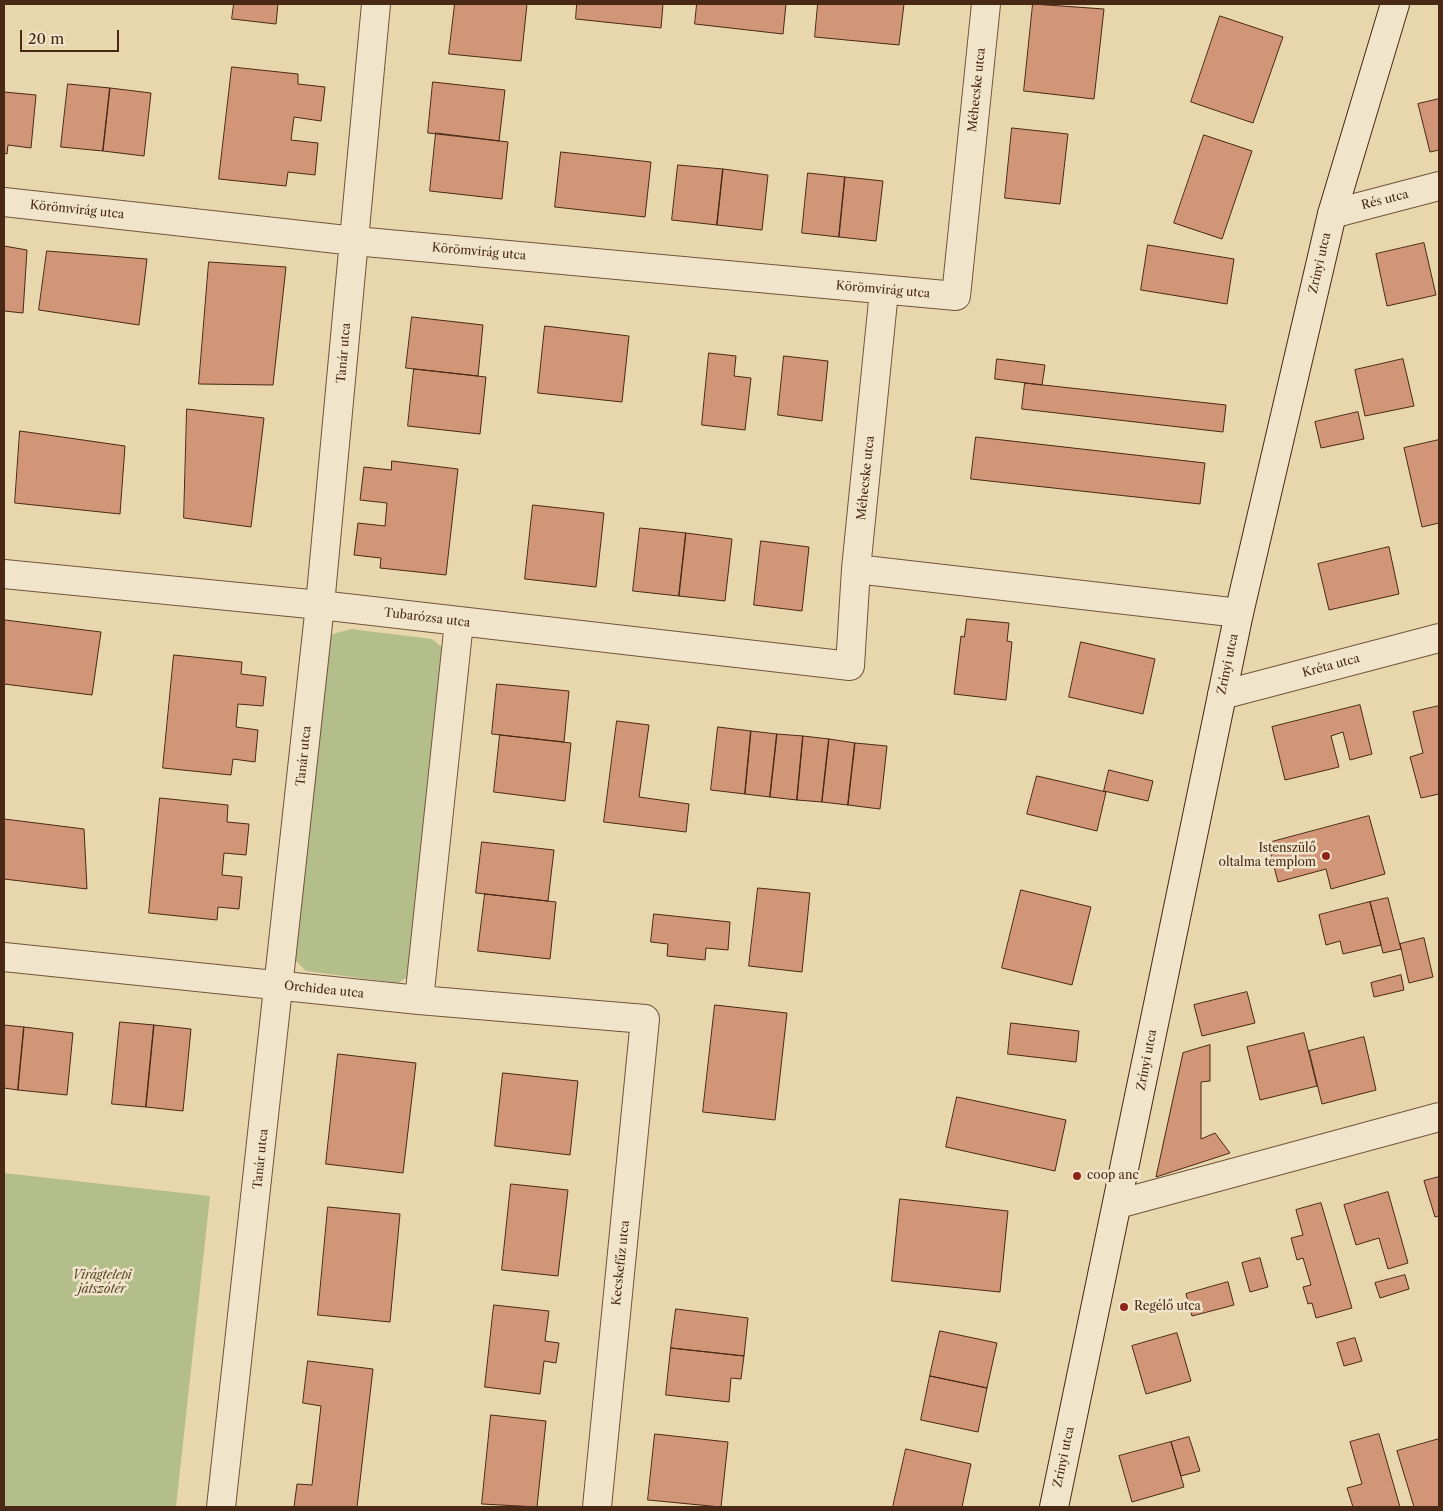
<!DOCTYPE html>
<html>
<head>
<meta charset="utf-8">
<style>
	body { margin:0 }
	#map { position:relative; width:1443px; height:1511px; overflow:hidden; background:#e8d7ad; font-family:"Libre Caslon Text",serif }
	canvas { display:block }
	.frame { position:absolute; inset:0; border:5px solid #492815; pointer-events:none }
	.scale { position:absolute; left:20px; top:30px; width:99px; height:22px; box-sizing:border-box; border:2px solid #492815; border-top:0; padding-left:6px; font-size:15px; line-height:18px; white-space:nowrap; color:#492815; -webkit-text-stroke:4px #f0e5ca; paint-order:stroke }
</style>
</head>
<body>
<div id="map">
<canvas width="1443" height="1511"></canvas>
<div class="frame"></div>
<div class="scale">20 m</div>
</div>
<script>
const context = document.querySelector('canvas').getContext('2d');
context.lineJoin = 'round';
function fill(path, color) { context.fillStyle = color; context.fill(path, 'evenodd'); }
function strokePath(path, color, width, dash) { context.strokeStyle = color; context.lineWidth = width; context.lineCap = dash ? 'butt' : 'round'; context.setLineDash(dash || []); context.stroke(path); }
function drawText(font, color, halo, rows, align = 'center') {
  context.font = font + ' "Libre Caslon Text",serif'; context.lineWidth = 5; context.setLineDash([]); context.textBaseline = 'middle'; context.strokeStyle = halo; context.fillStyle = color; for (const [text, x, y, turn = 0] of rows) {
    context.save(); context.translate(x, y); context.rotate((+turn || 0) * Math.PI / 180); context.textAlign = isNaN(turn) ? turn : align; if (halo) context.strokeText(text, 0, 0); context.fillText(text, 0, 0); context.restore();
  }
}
fill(new Path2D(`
	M 351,629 L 432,639 L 445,650 L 414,966 L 406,978 L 398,983 L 306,971 L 295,960 L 291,946 L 325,647 L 333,634 Z
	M 4,1173 L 210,1196 L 176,1507 L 4,1507 Z`), '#b4be8b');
const building = new Path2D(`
	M 234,4 L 278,4 L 276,24 L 232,19 Z
	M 455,4 L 527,4 L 521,61 L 449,54 Z
	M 577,4 L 663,4 L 661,28 L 576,19 Z
	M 697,4 L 786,4 L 783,34 L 695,24 Z
	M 818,4 L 904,4 L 899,45 L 815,37 Z
	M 1033,4 L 1104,9 L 1094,99 L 1024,91 Z
	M 1220,16 L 1283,37 L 1253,123 L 1191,102 Z
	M 232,67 L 298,74 L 298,84 L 325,87 L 321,121 L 294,117 L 291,140 L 318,143 L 315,175 L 288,172 L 286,186 L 219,179 Z
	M 433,82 L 505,90 L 499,141 L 428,133 Z
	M 68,84 L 110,88 L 103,151 L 61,147 Z
	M 110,88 L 151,93 L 144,156 L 103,151 Z
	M 4,92 L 36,95 L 31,148 L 8,145 L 7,154 L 4,153 Z
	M 1439,99 L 1439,150 L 1430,152 L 1418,104 Z
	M 1012,128 L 1068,134 L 1060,204 L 1005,198 Z
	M 436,133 L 508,142 L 502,199 L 430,191 Z
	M 1204,135 L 1252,151 L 1222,239 L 1174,223 Z
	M 561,152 L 651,162 L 645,217 L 555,207 Z
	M 678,165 L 723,169 L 717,225 L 672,220 Z
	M 723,169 L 768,175 L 762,230 L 717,225 Z
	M 808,173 L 845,177 L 839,237 L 802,233 Z
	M 845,177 L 883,181 L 876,241 L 839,237 Z
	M 1424,243 L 1436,295 L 1387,306 L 1376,254 Z
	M 1148,245 L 1234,259 L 1227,304 L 1141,290 Z
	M 4,246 L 27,250 L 23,313 L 4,311 Z
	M 47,251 L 147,259 L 139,325 L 39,310 Z
	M 209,262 L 286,267 L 273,385 L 199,384 Z
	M 412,317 L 483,325 L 478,376 L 406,368 Z
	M 545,326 L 629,336 L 622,402 L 538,393 Z
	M 709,353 L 736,356 L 734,376 L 751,378 L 745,430 L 702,425 Z
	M 784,356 L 828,361 L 822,421 L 778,415 Z
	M 997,359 L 1045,365 L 1042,385 L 995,379 Z
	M 1403,359 L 1414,406 L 1365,416 L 1355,370 Z
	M 414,369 L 486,377 L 480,434 L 408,426 Z
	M 1025,383 L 1226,405 L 1223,432 L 1022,409 Z
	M 187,409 L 264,418 L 251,527 L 184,518 Z
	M 1358,412 L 1364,439 L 1321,448 L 1315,422 Z
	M 20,431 L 125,446 L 120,514 L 15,503 Z
	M 976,437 L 1205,463 L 1200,504 L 971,479 Z
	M 1439,440 L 1439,523 L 1422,527 L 1404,448 Z
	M 392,461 L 458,469 L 446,575 L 380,568 L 381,558 L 354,555 L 358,523 L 385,526 L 387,503 L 360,500 L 364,467 L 391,470 Z
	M 533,505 L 604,513 L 596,587 L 525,579 Z
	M 640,528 L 686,533 L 679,596 L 633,591 Z
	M 686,533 L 732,539 L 725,601 L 679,596 Z
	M 761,541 L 809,547 L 802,611 L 754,605 Z
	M 1389,547 L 1399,594 L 1329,610 L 1318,564 Z
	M 967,619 L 1009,623 L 1007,641 L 1012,642 L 1006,700 L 954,694 L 961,636 L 964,637 Z
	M 5,620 L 101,632 L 92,695 L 4,684 Z
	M 1081,642 L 1155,659 L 1143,714 L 1069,697 Z
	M 174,655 L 242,662 L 241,674 L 266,677 L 263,706 L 238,704 L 236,727 L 258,730 L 255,762 L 233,759 L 231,775 L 163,768 Z
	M 497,684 L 569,691 L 564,742 L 492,734 Z
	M 1360,705 L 1372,754 L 1350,760 L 1343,732 L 1331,736 L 1339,767 L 1285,780 L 1272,727 Z
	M 1439,706 L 1439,794 L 1421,798 L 1410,757 L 1423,753 L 1413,712 Z
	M 617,721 L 649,725 L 639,797 L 689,804 L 686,832 L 604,822 Z
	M 718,727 L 751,731 L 745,794 L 711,790 Z
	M 751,731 L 777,734 L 770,797 L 745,794 Z
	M 777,734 L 803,736 L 797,800 L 770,797 Z
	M 500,735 L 571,743 L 565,801 L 494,792 Z
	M 803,736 L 829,739 L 822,802 L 797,800 Z
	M 829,739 L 855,743 L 848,805 L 822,802 Z
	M 855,743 L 887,746 L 880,809 L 848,805 Z
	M 1109,770 L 1153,781 L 1148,801 L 1104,791 Z
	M 1037,776 L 1106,792 L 1097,831 L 1027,814 Z
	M 160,798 L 228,805 L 227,822 L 249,824 L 246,855 L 224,853 L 222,875 L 242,877 L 239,909 L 218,907 L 217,920 L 149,913 Z
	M 1369,816 L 1385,874 L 1331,889 L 1326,869 L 1278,882 L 1268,843 Z
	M 4,819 L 84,829 L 87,889 L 4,879 Z
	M 482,842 L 554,850 L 548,901 L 476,893 Z
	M 758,888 L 810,893 L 802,972 L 749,966 Z
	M 1021,890 L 1091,907 L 1072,985 L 1002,968 Z
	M 485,894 L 556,902 L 550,959 L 478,951 Z
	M 1388,898 L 1401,949 L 1383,953 L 1370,902 Z
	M 1370,902 L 1381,945 L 1343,954 L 1340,941 L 1326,945 L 1319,915 Z
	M 654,914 L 730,922 L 728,950 L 706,948 L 705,960 L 667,956 L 668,944 L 651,942 Z
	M 1424,938 L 1433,977 L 1409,983 L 1400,944 Z
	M 1401,975 L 1404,990 L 1374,997 L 1371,983 Z
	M 1247,992 L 1255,1023 L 1202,1036 L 1194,1005 Z
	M 715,1005 L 787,1013 L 775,1120 L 703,1112 Z
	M 120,1022 L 154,1025 L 146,1107 L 112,1104 Z
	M 1011,1023 L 1079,1031 L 1076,1062 L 1008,1054 Z
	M 4,1025 L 24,1027 L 18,1090 L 4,1088 Z
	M 154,1025 L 191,1029 L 183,1111 L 146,1107 Z
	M 24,1027 L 73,1033 L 67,1095 L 18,1090 Z
	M 1304,1033 L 1317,1086 L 1260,1100 L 1247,1047 Z
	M 1364,1037 L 1376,1090 L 1322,1104 L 1309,1051 Z
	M 1210,1045 L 1210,1081 L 1201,1082 L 1201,1139 L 1215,1133 L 1230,1153 L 1156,1177 L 1183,1053 Z
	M 338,1054 L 416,1063 L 403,1173 L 326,1164 Z
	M 503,1073 L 578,1081 L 570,1155 L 495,1146 Z
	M 957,1097 L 1066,1120 L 1055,1171 L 946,1147 Z
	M 1439,1177 L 1439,1216 L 1435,1217 L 1424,1181 Z
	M 511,1184 L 568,1190 L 558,1276 L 502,1270 Z
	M 1388,1192 L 1408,1263 L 1388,1269 L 1379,1238 L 1356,1245 L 1344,1205 Z
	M 900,1199 L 1008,1211 L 1000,1292 L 892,1281 Z
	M 1321,1203 L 1352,1308 L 1316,1318 L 1312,1303 L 1308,1304 L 1303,1287 L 1311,1285 L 1303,1258 L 1297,1260 L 1291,1238 L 1303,1235 L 1296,1210 Z
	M 328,1207 L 400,1214 L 390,1322 L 318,1315 Z
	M 1260,1258 L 1268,1287 L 1250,1292 L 1242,1263 Z
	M 1405,1275 L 1409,1289 L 1380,1298 L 1375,1283 Z
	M 1228,1282 L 1234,1305 L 1192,1316 L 1186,1294 Z
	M 494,1305 L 549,1311 L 545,1341 L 559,1343 L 556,1363 L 544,1361 L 540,1394 L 485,1387 Z
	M 676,1309 L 748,1318 L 744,1356 L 671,1348 Z
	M 940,1331 L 997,1343 L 987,1388 L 930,1376 Z
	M 1177,1333 L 1191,1381 L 1146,1394 L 1132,1346 Z
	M 1355,1338 L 1362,1361 L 1344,1366 L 1337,1343 Z
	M 671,1348 L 744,1356 L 741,1379 L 731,1378 L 729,1402 L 666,1395 Z
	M 308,1361 L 373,1369 L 357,1507 L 294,1507 L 297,1484 L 312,1485 L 321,1406 L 303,1403 Z
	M 930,1376 L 987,1388 L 978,1432 L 921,1420 Z
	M 491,1415 L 546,1421 L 537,1507 L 482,1504 Z
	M 655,1434 L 728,1442 L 721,1507 L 648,1500 Z
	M 1379,1434 L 1400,1507 L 1353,1507 L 1347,1488 L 1362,1484 L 1350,1442 Z
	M 1189,1437 L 1200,1471 L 1181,1476 L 1171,1442 Z
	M 1439,1439 L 1439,1507 L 1414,1507 L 1397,1451 Z
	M 1171,1442 L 1184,1487 L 1132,1502 L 1119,1456 Z
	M 906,1449 L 971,1464 L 962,1507 L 893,1507 Z`);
fill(building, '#d19577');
strokePath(building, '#492815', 1);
const street = new Path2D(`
	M 4,202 L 355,241 L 956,296 L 986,4
	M 1332,214 L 1439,186
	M 856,569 L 1239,613
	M 4,574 L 320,605 L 850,666 L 856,569 L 884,291
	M 1222,695 L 1439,638
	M 4,957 L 419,1000 L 645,1019 L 597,1507
	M 419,1000 L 459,622
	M 1118,1204 L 1439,1117
	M 221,1507 L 320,605 L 376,4`);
const secondary = new Path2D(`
	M 1054,1507 L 1239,613 L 1332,214 L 1395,4`);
strokePath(street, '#71543b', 30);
strokePath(secondary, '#492815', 30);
strokePath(street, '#f0e5ca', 28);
strokePath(secondary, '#f0e5ca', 28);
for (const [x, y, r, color] of [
	[1326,856,5,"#8f2418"],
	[1077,1176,5,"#8f2418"],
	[1124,1307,5,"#8f2418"]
]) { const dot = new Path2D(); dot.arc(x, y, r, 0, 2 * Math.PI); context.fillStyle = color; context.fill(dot); strokePath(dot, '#f0e5ca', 2); }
drawText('12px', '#492815', '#f0e5ca', [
	["Méhecske utca",977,90,-84],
	["Rés utca",1385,200,-14],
	["Körömvirág utca",77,210,6],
	["Körömvirág utca",479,252,5],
	["Zrínyi utca",1320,263,-77],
	["Körömvirág utca",883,290,5],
	["Tanár utca",344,353,-85],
	["Méhecske utca",866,478,-84],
	["Tubarózsa utca",427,618,7],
	["Zrínyi utca",1228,664,-78],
	["Kréta utca",1331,666,-15],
	["Tanár utca",304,756,-84],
	["Orchidea utca",324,990,6],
	["Zrínyi utca",1147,1060,-79],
	["Tanár utca",261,1159,-84],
	["Kecskefűz utca",621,1263,-84],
	["Zrínyi utca",1064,1457,-78]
]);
drawText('12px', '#492815', '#f0e5ca', [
	["Istenszülő",1316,849,"right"],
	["oltalma templom",1316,863,"right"],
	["coop anc",1087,1176],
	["Regélő utca",1134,1307]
], 'left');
drawText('italic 12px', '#5e462d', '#f0e5ca', [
	["Virágtelepi",102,1276],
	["játszótér",102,1290]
]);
</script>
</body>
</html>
